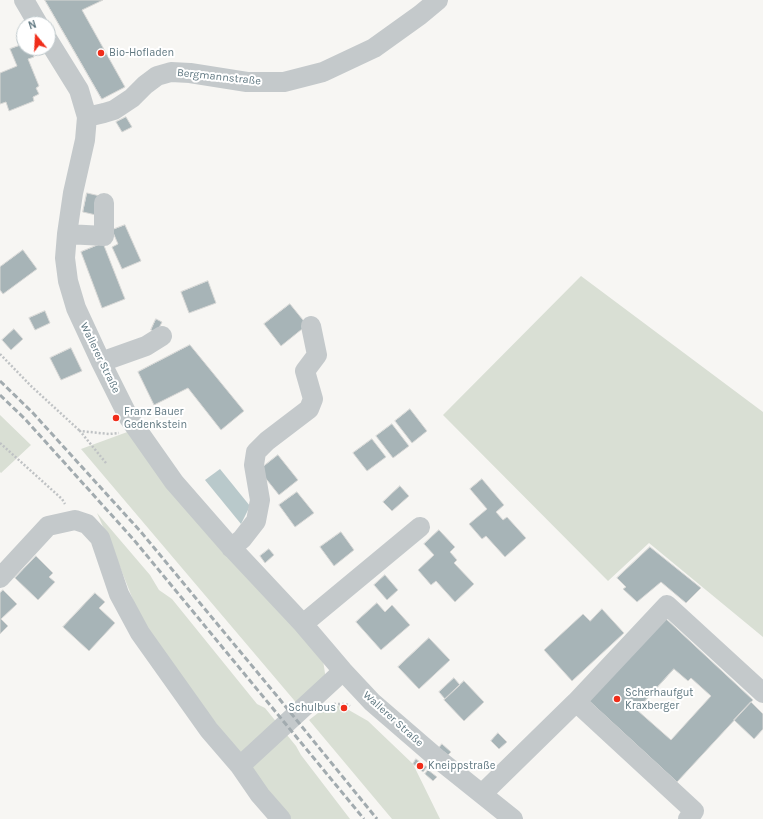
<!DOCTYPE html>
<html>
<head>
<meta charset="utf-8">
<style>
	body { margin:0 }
	#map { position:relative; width:763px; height:819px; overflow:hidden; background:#f7f6f3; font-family:Karla,sans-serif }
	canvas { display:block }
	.north { position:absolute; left:16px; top:16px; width:40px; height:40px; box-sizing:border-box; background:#fff; border:1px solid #bfc9cc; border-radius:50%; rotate:342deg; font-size:11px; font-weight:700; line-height:16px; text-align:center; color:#5f7780 }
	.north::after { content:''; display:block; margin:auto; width:14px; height:18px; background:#f02d1a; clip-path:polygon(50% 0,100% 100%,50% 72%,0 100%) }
</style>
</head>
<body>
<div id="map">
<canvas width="763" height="819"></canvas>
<div class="north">N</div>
</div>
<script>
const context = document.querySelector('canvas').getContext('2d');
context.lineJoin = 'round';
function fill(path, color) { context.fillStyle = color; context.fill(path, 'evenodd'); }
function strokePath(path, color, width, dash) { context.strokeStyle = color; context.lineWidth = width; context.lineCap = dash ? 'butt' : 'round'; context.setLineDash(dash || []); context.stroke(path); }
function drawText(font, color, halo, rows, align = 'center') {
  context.font = font + ' Karla,sans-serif'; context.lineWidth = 4; context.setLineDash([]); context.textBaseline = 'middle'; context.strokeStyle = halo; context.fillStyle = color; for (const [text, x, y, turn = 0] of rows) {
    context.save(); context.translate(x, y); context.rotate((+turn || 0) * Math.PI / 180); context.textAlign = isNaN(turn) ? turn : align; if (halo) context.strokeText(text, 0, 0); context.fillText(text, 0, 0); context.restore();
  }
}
fill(new Path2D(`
	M 581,276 L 763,412 L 763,637 L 649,543 L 608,581 L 443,415 Z
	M 0,415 L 31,445 L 1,473 L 0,472 Z
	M 130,431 L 323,660 L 326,680 L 299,706 L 81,449 Z
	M 97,513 L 150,575 L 159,590 L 172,599 L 257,704 L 265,708 L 296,746 L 301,755 L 350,819 L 289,819 L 145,630 L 112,547 Z
	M 340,705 L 368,721 L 413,764 L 440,819 L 392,819 L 309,720 L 318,713 Z`), '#d9dfd4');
fill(new Path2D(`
	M 220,469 L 250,506 L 241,524 L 205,480 Z`), '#b9c9cb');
const building = new Path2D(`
	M 45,0 L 103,0 L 82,10 L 125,87 L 102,99 Z
	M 24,44 L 24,48 L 30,48 L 34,57 L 28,59 L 39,86 L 36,88 L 39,94 L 33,97 L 34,101 L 9,111 L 6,102 L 0,104 L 0,73 L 17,66 L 10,49 Z
	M 126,117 L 132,127 L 122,132 L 116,122 Z
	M 87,193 L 100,196 L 96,215 L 83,212 Z
	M 125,225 L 141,261 L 122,269 L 112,247 L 118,244 L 112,230 Z
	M 103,243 L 125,299 L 102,308 L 81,252 Z
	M 23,250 L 37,269 L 3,294 L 0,290 L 0,267 Z
	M 208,281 L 216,303 L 189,313 L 181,292 Z
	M 290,304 L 307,325 L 281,346 L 264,324 Z
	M 45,311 L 50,323 L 35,330 L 29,318 Z
	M 156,319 L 162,322 L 157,332 L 151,330 Z
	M 14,329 L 23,339 L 11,350 L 2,340 Z
	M 190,345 L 244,411 L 221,430 L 188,388 L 154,405 L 138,372 Z
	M 71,348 L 82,371 L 61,380 L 50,358 Z
	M 410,409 L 427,431 L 412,443 L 395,421 Z
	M 392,424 L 409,446 L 393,458 L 376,436 Z
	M 372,439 L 386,457 L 367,471 L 353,453 Z
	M 278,455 L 298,480 L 279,495 L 259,470 Z
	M 482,479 L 504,505 L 496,512 L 503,520 L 507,517 L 526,538 L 505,557 L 486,536 L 482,539 L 469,524 L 487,509 L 470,489 Z
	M 400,486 L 409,496 L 392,511 L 383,502 Z
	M 297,492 L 314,513 L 295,527 L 279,505 Z
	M 439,530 L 455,547 L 450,552 L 457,560 L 454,563 L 474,584 L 455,602 L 436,581 L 431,585 L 418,570 L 434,555 L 424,544 Z
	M 341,532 L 354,550 L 334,566 L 320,547 Z
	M 650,547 L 701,588 L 686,603 L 661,582 L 637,602 L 623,589 L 626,587 L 617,578 Z
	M 269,549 L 274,555 L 265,563 L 260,556 Z
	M 36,556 L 53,573 L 49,577 L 55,582 L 38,600 L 15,578 Z
	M 385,575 L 398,590 L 387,600 L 374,585 Z
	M 3,590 L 17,604 L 1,619 L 8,626 L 0,634 L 0,593 Z
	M 95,593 L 105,602 L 99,608 L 115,623 L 89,651 L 63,627 Z
	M 377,603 L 385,612 L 392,605 L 410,625 L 381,650 L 356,622 Z
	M 602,609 L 624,633 L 572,681 L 544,650 L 583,614 L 590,621 Z
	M 663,616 L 753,700 L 677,782 L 586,698 ZM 674,669 L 688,681 L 691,678 L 711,696 L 671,740 L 637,710 Z
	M 429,638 L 450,660 L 419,689 L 398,667 Z
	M 454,678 L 460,685 L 445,699 L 439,692 Z
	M 464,681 L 484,702 L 464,721 L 444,700 Z
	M 751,702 L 763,714 L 763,729 L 754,739 L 734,720 Z
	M 498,733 L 507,742 L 499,749 L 491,741 Z
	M 442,744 L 451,752 L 448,755 L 439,748 Z
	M 416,759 L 427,767 L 423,772 L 413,764 Z
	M 428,770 L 437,777 L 433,781 L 425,774 Z`);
fill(building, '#a7b4b7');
strokePath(building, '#d8d8d6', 1);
strokePath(new Path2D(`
	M 0,354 L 31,386 L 80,431
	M 0,443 L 62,499 L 65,504
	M 106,463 L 80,431 L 109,434 L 119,433
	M 334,704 L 346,704 L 350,706`), '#bfc2c4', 2.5, [2, 2]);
strokePath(new Path2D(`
	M 24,0 L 38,24
	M 48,40 L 79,90 L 87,117 L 85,140 L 73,193 L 67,234 L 65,258 L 68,281 L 76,308 L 101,362 L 129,418 L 174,482 L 229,545 L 303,624 L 343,671 L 372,702 L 438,759 L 513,819
	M 87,117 L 104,113 L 114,110 L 132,98 L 145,85 L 157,76 L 171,72 L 190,73 L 247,82 L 284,82 L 323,72 L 374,48 L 420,15 L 438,0
	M 67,234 L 104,236 L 104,203
	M 101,362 L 146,346 L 162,336
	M 231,548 L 242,539 L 256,521 L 260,500 L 254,465 L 256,452 L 267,441 L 309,409 L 313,399 L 305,371 L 317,355 L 311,326
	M 0,578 L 48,526 L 75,520 L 87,524 L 100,538 L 119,594 L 140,633 L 209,730 L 240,766 L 260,795 L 281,819
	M 303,624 L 420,527
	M 576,702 L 667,605 L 763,693
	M 240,766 L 343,671
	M 482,794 L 576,702 L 694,811 L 688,819`), '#c4c9cb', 20);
strokePath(new Path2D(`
	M 0,381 L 32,412 L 141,532 L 277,696 L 377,819
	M 0,395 L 25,419 L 134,540 L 364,819`), '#a2abaf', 3, [6, 3]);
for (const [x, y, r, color] of [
	[101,53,4,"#f02d1a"],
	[116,418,4,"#f02d1a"],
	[617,699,4,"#f02d1a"],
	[344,708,4,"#f02d1a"],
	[420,766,4,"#f02d1a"]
]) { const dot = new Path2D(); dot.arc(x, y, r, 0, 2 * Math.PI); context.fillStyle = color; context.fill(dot); strokePath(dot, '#fff', 1.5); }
drawText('11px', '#5f7780', '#fff', [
	["Bio-Hofladen",109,53],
	["Franz Bauer",124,412],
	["Gedenkstein",124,425],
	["Scherhaufgut",625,693],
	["Kraxberger",625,706],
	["Schulbus",336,708,"right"],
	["Kneippstraße",428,766]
], 'left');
drawText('11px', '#5f7780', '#fff', [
	["Bergmannstraße",219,77,6],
	["Wallerer Straße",100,358,64],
	["Wallerer Straße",393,719,42]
]);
</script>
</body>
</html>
